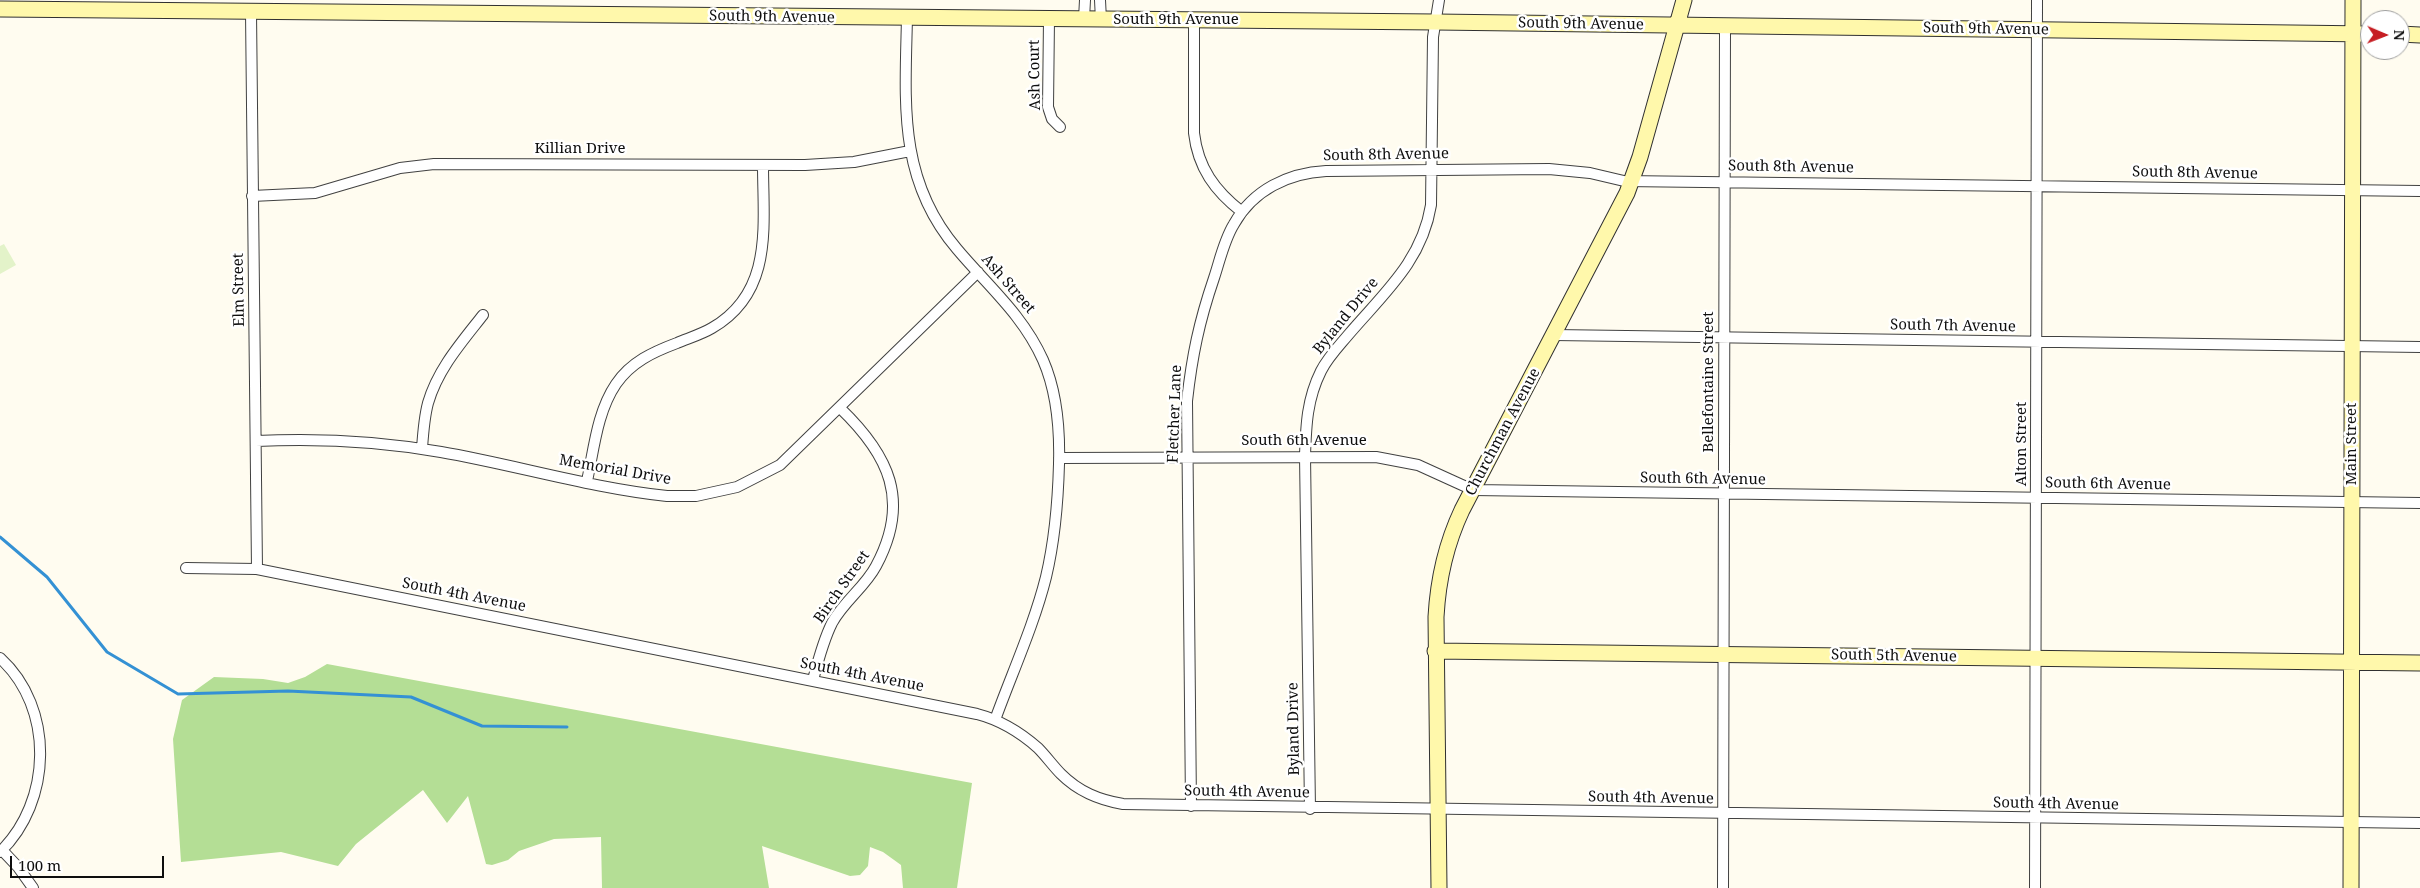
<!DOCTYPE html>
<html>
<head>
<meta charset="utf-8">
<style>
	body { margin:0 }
	#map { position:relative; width:2420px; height:888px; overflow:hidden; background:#fffcf0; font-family:"Noto Serif",serif }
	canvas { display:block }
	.north { position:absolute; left:2360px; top:10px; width:50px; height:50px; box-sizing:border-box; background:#fff; border:1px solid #9f9f9f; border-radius:50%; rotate:91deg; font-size:14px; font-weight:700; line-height:20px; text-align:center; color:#0e0e0e }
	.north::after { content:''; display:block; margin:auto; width:18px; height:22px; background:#c61e23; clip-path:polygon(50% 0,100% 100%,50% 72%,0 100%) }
	.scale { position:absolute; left:10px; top:856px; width:154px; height:22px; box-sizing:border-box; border:2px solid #0e0e0e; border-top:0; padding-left:6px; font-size:15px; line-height:18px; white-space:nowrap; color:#0e0e0e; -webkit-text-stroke:4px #fff; paint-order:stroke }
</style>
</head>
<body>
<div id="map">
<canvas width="2420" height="888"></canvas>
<div class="north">N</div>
<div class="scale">100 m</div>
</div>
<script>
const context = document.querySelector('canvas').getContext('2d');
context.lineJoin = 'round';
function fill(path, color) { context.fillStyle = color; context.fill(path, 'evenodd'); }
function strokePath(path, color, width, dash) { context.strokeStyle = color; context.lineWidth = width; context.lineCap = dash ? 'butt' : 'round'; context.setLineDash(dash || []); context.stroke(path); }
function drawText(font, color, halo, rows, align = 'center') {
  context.font = font + ' "Noto Serif",serif'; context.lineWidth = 5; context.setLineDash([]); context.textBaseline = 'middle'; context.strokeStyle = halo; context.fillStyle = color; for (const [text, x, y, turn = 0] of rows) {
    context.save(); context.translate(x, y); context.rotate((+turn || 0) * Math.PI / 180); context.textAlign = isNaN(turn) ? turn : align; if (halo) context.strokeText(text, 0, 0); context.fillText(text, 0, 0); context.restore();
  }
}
fill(new Path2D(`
	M 327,664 L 972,783 L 957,888 L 903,888 L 901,865 L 883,852 L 870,847 L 868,866 L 860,875 L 850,876 L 762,846 L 769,888 L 602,888 L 601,837 L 554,839 L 519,851 L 508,860 L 492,865 L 486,864 L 468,796 L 447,823 L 423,790 L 356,844 L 338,866 L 281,852 L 181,862 L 173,739 L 182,700 L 214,677 L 263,679 L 288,683 L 305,677 Z`), '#b4de95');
fill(new Path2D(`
	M 4,244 L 16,265 L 0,274 L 0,246 Z`), '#e3f3c9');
strokePath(new Path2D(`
	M 0,537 L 47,577 L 107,652 L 178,694 L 288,691 L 411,697 L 482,726 L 567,727`), '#3491d4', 3);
const street = new Path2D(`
	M 1100,0 L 1101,20
	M 251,12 L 257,569
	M 907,18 C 905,104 898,180 957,249 C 988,286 1023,315 1043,360 C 1057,392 1060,429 1059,464 C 1058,502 1055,539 1046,577 C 1034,625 1012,673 995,720
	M 1049,19 L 1048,107 L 1052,119 L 1060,127
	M 1084,19 L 1085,0
	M 1194,20 L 1194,133 C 1198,168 1215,191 1242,212
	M 252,196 L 315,193 L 400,168 L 434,164 L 805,165 L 854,162 L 910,151
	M 1554,335 L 2420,347
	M 256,441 C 318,438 379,441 441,452 C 516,465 591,488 667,496 L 696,496 L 737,487 L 780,465 L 978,272
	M 422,449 C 423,434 424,418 428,403 C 438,369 461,343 483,315
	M 1059,458 L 1376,457 L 1418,465 L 1473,490 L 2420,503
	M 587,481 C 594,449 597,412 616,384 C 631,362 653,352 677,343 C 689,338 702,334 712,328 C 774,292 763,226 763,165
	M 186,568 L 257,569 L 977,714 C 1000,720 1020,732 1038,748 C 1046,756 1053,766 1061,774 C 1079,792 1099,800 1123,804 L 2420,823
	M 0,658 C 55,708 52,802 0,852
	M 813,680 C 818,661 823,641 832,623 C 844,601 865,587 876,566 C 911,501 889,455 840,408
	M 1191,806 L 1187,401 C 1192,356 1199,322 1214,278 C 1220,260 1224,240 1234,224 C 1253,190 1288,173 1326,171 L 1549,169 L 1590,173 L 1624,181 L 2420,191
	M 1310,809 L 1305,456 C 1306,425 1307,399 1321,371 C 1328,357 1339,346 1349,334 C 1384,293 1422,261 1431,205 L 1433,37 L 1439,0
	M 2,850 L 18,867 L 33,888
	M 1723,888 L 1725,26
	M 2035,888 L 2037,0`);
const secondary = new Path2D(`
	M 0,9 L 1436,22 L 2370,34
	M 2400,34 L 2420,35
	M 1435,651 L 2420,663
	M 1439,888 L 1436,617 C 1438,580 1446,544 1462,510 L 1627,193 L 1640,157 L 1684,0
	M 2351,888 L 2353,0`);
strokePath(street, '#414141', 12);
strokePath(secondary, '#303030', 17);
strokePath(street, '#fff', 10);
strokePath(secondary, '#fff8ab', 15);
drawText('15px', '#0e0e0e', '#fff', [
	["South 9th Avenue",772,17,1],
	["South 9th Avenue",1176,20],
	["South 9th Avenue",1581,24,1],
	["South 9th Avenue",1986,29,1],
	["Ash Court",1035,75,-91],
	["Killian Drive",580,149],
	["South 8th Avenue",1386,155,-1],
	["South 8th Avenue",1791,167,1],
	["South 8th Avenue",2195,173,1],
	["Ash Street",1008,284,49],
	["Elm Street",239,290,-91],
	["Byland Drive",1346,316,-51],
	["South 7th Avenue",1953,326,1],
	["Bellefontaine Street",1709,382,-90],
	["Fletcher Lane",1175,414,-88],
	["Churchman Avenue",1503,432,-62],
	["South 6th Avenue",1304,441],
	["Alton Street",2022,444,-90],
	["Main Street",2352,444,-90],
	["Memorial Drive",615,470,10],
	["South 6th Avenue",1703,479,1],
	["South 6th Avenue",2108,484,1],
	["Birch Street",842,587,-55],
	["South 4th Avenue",464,595,11],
	["South 5th Avenue",1894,656,1],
	["South 4th Avenue",862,675,11],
	["Byland Drive",1294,729,-91],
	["South 4th Avenue",1247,792,1],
	["South 4th Avenue",1651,798,1],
	["South 4th Avenue",2056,804,1]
]);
</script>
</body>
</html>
